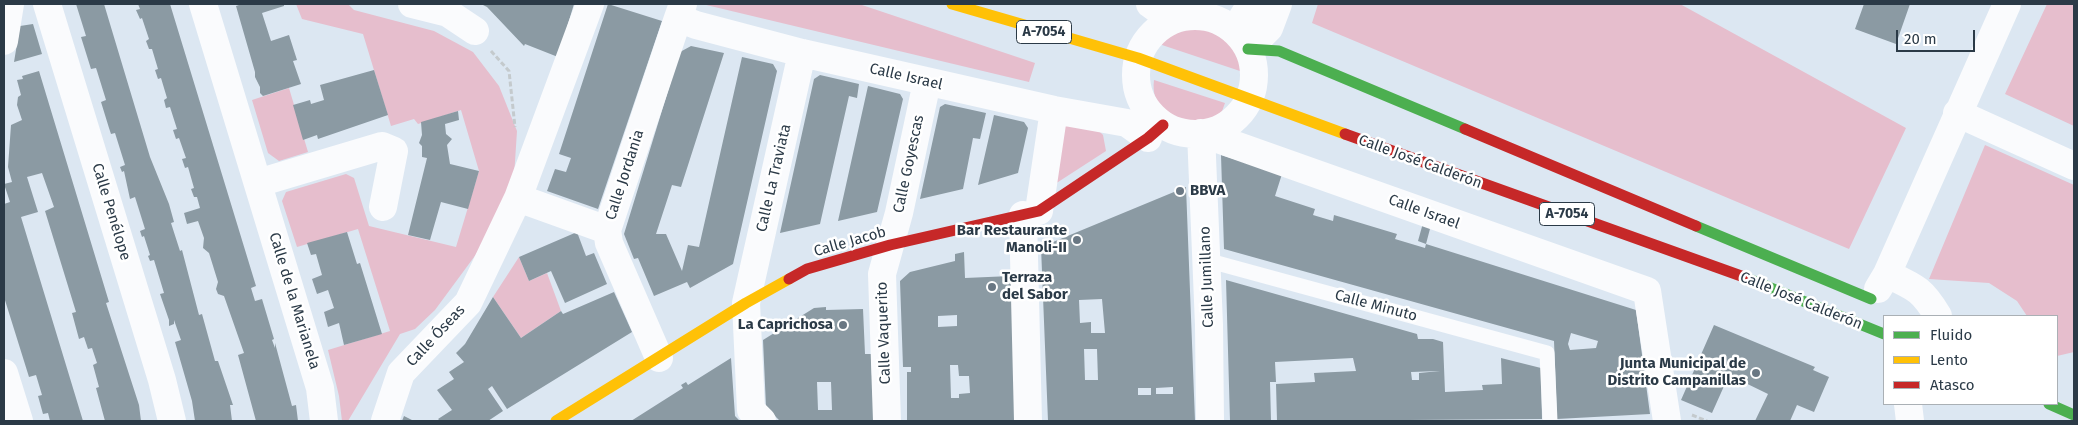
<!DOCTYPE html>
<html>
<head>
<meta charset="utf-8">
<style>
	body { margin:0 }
	#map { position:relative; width:2078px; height:425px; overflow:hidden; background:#dce7f2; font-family:"Fira Sans",sans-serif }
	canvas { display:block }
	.frame { position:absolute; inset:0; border:5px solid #2b3a47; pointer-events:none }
	.legend { position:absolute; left:1883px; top:315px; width:175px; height:90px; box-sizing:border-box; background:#fff; border:1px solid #aab0b5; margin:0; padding:6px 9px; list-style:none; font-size:15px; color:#2b3a47 }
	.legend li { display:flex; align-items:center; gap:10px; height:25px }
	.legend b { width:25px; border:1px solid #aab0b5 }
	.scale { position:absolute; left:1896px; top:30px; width:79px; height:22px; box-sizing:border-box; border:2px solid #2b3a47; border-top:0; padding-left:6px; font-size:15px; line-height:18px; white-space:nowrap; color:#2b3a47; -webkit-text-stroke:4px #fff; paint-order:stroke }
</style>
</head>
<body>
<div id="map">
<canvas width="2078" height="425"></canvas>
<div class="frame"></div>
<ul class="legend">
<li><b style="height:6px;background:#4caf50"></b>Fluido</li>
<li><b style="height:6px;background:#ffc107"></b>Lento</li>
<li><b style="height:6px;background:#c62828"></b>Atasco</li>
</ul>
<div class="scale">20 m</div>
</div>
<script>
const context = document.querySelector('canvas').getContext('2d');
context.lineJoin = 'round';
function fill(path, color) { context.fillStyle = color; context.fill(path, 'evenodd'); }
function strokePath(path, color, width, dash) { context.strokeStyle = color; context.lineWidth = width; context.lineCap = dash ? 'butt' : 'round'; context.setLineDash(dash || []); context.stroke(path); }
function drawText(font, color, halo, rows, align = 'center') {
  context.font = font + ' "Fira Sans",sans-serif'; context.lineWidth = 5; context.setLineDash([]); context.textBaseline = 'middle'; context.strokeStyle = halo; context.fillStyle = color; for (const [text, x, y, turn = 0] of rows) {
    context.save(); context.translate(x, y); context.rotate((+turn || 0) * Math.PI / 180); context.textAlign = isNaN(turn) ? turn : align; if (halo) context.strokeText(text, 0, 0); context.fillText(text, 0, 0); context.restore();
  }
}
fill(new Path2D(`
	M 296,4 L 348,4 L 354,10 L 434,31 L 473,52 L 499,86 L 517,131 L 513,192 L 477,253 L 435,310 L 415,329 L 400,334 L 348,421 L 342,421 L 339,396 L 328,350 L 390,331 L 358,229 L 297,247 L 282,201 L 286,192 L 346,174 L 354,178 L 369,226 L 456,247 L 479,171 L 461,110 L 418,124 L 414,119 L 391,126 L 363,34 L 302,19 Z
	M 702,4 L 859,4 L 1035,63 L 1029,82 Z
	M 1318,4 L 1680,4 L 1906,128 L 1849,249 L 1312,23 Z
	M 2047,4 L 2074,4 L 2074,126 L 2005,94 Z
	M 1206,25 C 1225,35 1241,48 1240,71 L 1159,44 C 1172,27 1186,26 1206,25 Z
	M 1154,80 L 1225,103 L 1221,114 C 1215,117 1208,121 1202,122 C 1175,126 1150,109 1154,80 Z
	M 289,88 L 308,152 L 279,161 L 268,153 L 252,100 Z
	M 1063,125 L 1099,131 L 1103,135 L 1106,151 L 1055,184 Z
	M 1985,145 L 2074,185 L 2074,352 L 2057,356 L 2057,316 L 2027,316 L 2017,301 L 1989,283 L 1929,279 Z
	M 519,257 L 529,281 L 547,273 L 561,311 L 521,338 L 493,297 Z`), '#e6becd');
fill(new Path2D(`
	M 76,4 L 104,4 L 150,157 L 169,204 L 174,222 L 171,223 L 180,251 L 182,250 L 199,315 L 202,314 L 215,361 L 218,361 L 233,405 L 230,405 L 232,421 L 195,421 L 192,401 L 175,342 L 181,340 L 174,320 L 174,324 L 169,326 L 169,320 L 160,294 L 164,293 L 154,260 L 150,261 L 148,256 L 150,255 L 144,236 L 142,237 L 140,231 L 145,229 L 135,197 L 130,199 L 124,171 L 122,172 L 120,167 L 125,165 L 115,133 L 111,134 L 109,128 L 101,102 L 106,100 L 97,71 L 96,68 L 91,69 L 81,37 L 86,36 Z
	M 138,4 L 170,4 L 256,286 L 251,288 L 255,301 L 262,299 L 274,339 L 272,340 L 275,348 L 275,343 L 292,406 L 296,405 L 298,421 L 256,421 L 238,355 L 244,353 L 224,296 L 218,294 L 216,289 L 218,282 L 209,253 L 203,248 L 204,238 L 198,221 L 187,224 L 184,213 L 200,208 L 197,197 L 194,197 L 191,189 L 194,188 L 188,167 L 185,168 L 182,159 L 186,158 L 179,138 L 176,139 L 173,130 L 177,129 L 170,107 L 166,108 L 164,100 L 167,98 L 161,78 L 158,79 L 155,70 L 158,69 L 152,49 L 149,49 L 146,41 L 149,39 L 142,18 L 140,19 L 136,10 L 140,9 Z
	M 242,4 L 284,4 L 284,6 L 262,13 L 271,41 L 289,35 L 297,60 L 293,61 L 301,84 L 263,96 L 260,93 L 260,87 L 255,77 L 255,72 L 236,6 Z
	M 481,4 L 574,4 L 558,57 L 525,44 L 524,46 L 487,7 Z
	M 608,4 L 662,21 L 598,209 L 547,191 L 555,169 L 566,172 L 571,158 L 559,154 Z
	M 1864,4 L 1910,4 L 1896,44 L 1855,29 Z
	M 33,24 L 42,54 L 14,62 L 20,26 Z
	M 691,46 L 724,53 L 681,187 L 672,185 L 656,234 L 666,234 L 682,271 L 688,245 L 699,247 L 742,57 L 773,64 L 777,71 L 733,264 L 690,288 L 687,282 L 654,296 L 638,258 L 634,259 L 624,234 L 680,52 Z
	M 374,70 L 388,115 L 318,139 L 317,135 L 303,140 L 293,105 L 310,100 L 311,104 L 324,100 L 320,85 Z
	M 39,71 L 109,302 L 106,303 L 139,405 L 141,421 L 105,421 L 96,388 L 99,387 L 93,365 L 97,363 L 92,348 L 88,349 L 84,337 L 79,339 L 72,313 L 76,312 L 45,211 L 54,207 L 42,173 L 27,177 L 38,212 L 21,217 L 83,421 L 50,421 L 48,413 L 43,414 L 38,396 L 42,395 L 36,375 L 29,377 L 4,297 L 4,204 L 10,202 L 4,184 L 12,182 L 8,167 L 11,125 L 22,120 L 17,105 L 18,97 L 21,95 L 17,80 L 23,79 L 22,76 Z
	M 820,75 L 859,84 L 857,98 L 849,96 L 820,224 L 780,233 L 814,79 Z
	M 868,86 L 900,94 L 903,99 L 877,212 L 838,221 Z
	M 945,104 L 986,113 L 980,139 L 973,138 L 963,189 L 920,199 L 940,107 Z
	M 458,111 L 459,120 L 445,124 L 446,134 L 452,139 L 447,145 L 450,164 L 479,171 L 468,209 L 441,202 L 430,240 L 408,235 L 427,158 L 422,157 L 422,146 L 419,143 L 422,135 L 421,122 Z
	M 994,115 L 1024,122 L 1028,128 L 1018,173 L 978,185 Z
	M 1221,155 L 1282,174 L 1275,196 L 1315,209 L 1313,215 L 1333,221 L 1334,215 L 1397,234 L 1395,239 L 1425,248 L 1426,244 L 1636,310 L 1650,414 L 1557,419 L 1554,341 L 1224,249 ZM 1571,333 L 1598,341 L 1596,348 L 1570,350 L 1568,344 Z
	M 1186,187 L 1195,421 L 1048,421 L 1041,247 ZM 1102,299 L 1105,333 L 1091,333 L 1091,322 L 1080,323 L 1079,300 ZM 1084,349 L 1097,349 L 1098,380 L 1085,380 ZM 1173,387 L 1173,394 L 1156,394 L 1156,388 ZM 1138,388 L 1151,388 L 1151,395 L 1138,395 Z
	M 1423,223 L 1431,225 L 1426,244 L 1418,241 Z
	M 347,232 L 357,264 L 360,263 L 382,334 L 344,345 L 339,323 L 328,327 L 324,312 L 334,308 L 328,290 L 317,294 L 312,279 L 322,275 L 316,254 L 311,255 L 307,243 Z
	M 577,232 L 586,256 L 594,253 L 607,284 L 565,303 L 551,271 L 529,281 L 519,257 Z
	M 964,252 L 965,278 L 1011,276 L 1016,421 L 907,421 L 907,372 L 911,372 L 911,367 L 903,367 L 900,281 L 910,272 L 955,261 L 955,254 ZM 957,315 L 957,326 L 938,327 L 938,316 ZM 950,365 L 958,365 L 959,376 L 969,376 L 970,393 L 959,394 L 959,398 L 951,398 Z
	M 1226,280 L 1417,334 L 1418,339 L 1433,339 L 1443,342 L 1445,392 L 1483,390 L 1482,385 L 1502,384 L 1501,358 L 1541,368 L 1542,419 L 1277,421 L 1276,384 L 1315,382 L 1314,373 L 1356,371 L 1353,358 L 1275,362 L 1276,382 L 1270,382 L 1271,421 L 1230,421 ZM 1440,371 L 1419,373 L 1419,380 L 1412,380 L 1411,372 Z
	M 614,292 L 632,332 L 507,409 L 492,386 L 488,389 L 503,411 L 488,421 L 440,421 L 438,419 L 452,410 L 437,390 L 454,379 L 449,372 L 464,362 L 456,353 L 465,344 L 493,297 L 521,338 L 561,311 L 563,314 Z
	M 826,307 L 826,310 L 863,309 L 865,354 L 871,354 L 874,421 L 780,421 L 766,407 L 763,340 L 814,308 ZM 817,382 L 831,382 L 832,410 L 818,410 Z
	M 1714,325 L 1815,367 L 1813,370 L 1829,377 L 1814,412 L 1797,405 L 1790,421 L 1755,421 L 1768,394 L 1729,375 L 1712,413 L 1681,400 Z
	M 731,358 L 735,416 L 740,421 L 631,421 L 683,388 L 681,385 L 686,382 L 688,385 Z
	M 404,416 L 414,421 L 402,421 Z`), '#8b9aa3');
strokePath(new Path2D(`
	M 491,51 L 509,71 L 515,127
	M 1692,415 L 1707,421`), '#c4cacd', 3, [5, 2.5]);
strokePath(new Path2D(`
	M 1206,260 L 1547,353 L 1550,421`), '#fafbfd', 15);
strokePath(new Path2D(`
	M 47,4 L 162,380 L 172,421
	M 203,4 L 320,388 L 324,421
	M 412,4 L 448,13 L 475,31
	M 683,4 L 678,18 L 696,25 L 802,53 L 1054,110 L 1127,123 L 1148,138
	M 1150,4 L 1172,20
	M1136 75a59 59 0 1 1 118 0a59 59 0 1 1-118 0Z
	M 1234,31 L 1251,4
	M 4,41 L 10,4
	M 1248,49 L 1269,28 L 1278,4
	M 1957,113 L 2074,166
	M 1201,133 L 1647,291 L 1667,421
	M 1201,133 L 1209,325 L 1210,421
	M 258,183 L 382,146 L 394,151 L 383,207
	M 518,198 L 607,230
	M 1039,211 L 1054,110
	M 1023,215 L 1028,421
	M 1887,274 L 2007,4
	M 1878,289 L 1887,274 C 1915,287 1922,289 1938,316
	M 659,358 L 609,243 L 607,230 L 678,18
	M 4,373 L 19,421
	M 1908,404 L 1910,421
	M 385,421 L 401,373 L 468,303 L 518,198 L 590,4
	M 762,421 L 751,410 L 746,303 L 802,53
	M 887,421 L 882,274 L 899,213 L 927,82`), '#fafbfd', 28);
strokePath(new Path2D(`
	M 1248,49 L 1279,51 L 1465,129
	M 1696,226 L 1871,299
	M 1744,277 L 1884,334
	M 2049,404 L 2074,415`), '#4caf50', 11);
strokePath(new Path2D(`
	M 952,4 L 1138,58 L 1345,134
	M 556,421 L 746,303 L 789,279`), '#ffc107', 11);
strokePath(new Path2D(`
	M 1465,129 L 1696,226
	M 1345,134 L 1744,277
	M 789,279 L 807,269 L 890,245 L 1039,211 L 1148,138 L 1163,125`), '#c62828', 11);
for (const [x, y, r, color] of [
	[1180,191,5,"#697783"],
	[1077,240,5,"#697783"],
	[992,287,5,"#697783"],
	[843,325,5,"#697783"],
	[1756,373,5,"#697783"]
]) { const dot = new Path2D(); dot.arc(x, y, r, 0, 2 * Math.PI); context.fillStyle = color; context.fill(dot); strokePath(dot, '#fff', 2); }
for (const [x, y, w] of [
	[1044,32,55],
	[1567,214,55]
]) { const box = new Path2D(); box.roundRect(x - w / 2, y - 11.5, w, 23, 4); context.fillStyle = '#fff'; context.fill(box); strokePath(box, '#2b3a47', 1); }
drawText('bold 14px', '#2b3a47', null, [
	["A-7054",1044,32],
	["A-7054",1567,214]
]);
drawText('15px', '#2b3a47', '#fff', [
	["Calle Israel",906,77,13],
	["Calle José Calderón",1420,162,20],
	["Calle Goyescas",909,164,-78],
	["Calle Jordania",625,175,-72],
	["Calle La Traviata",774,178,-77],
	["Calle Penélope",111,212,73],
	["Calle Israel",1424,212,20],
	["Calle Jacob",850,242,-16],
	["Calle Jumillano",1207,277,-92],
	["Calle de la Marianela",294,301,73],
	["Calle José Calderón",1801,301,22],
	["Calle Minuto",1376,306,15],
	["Calle Vaquerito",884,333,-92],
	["Calle Óseas",436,336,-47]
]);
drawText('bold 15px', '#2b3a47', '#fff', [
	["BBVA",1190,191,"left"],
	["Bar Restaurante",1067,231],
	["Manoli-II",1067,248],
	["Terraza",1002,278,"left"],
	["del Sabor",1002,295,"left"],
	["La Caprichosa",833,325],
	["Junta Municipal de",1746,364],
	["Distrito Campanillas",1746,381]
], 'right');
</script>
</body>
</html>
